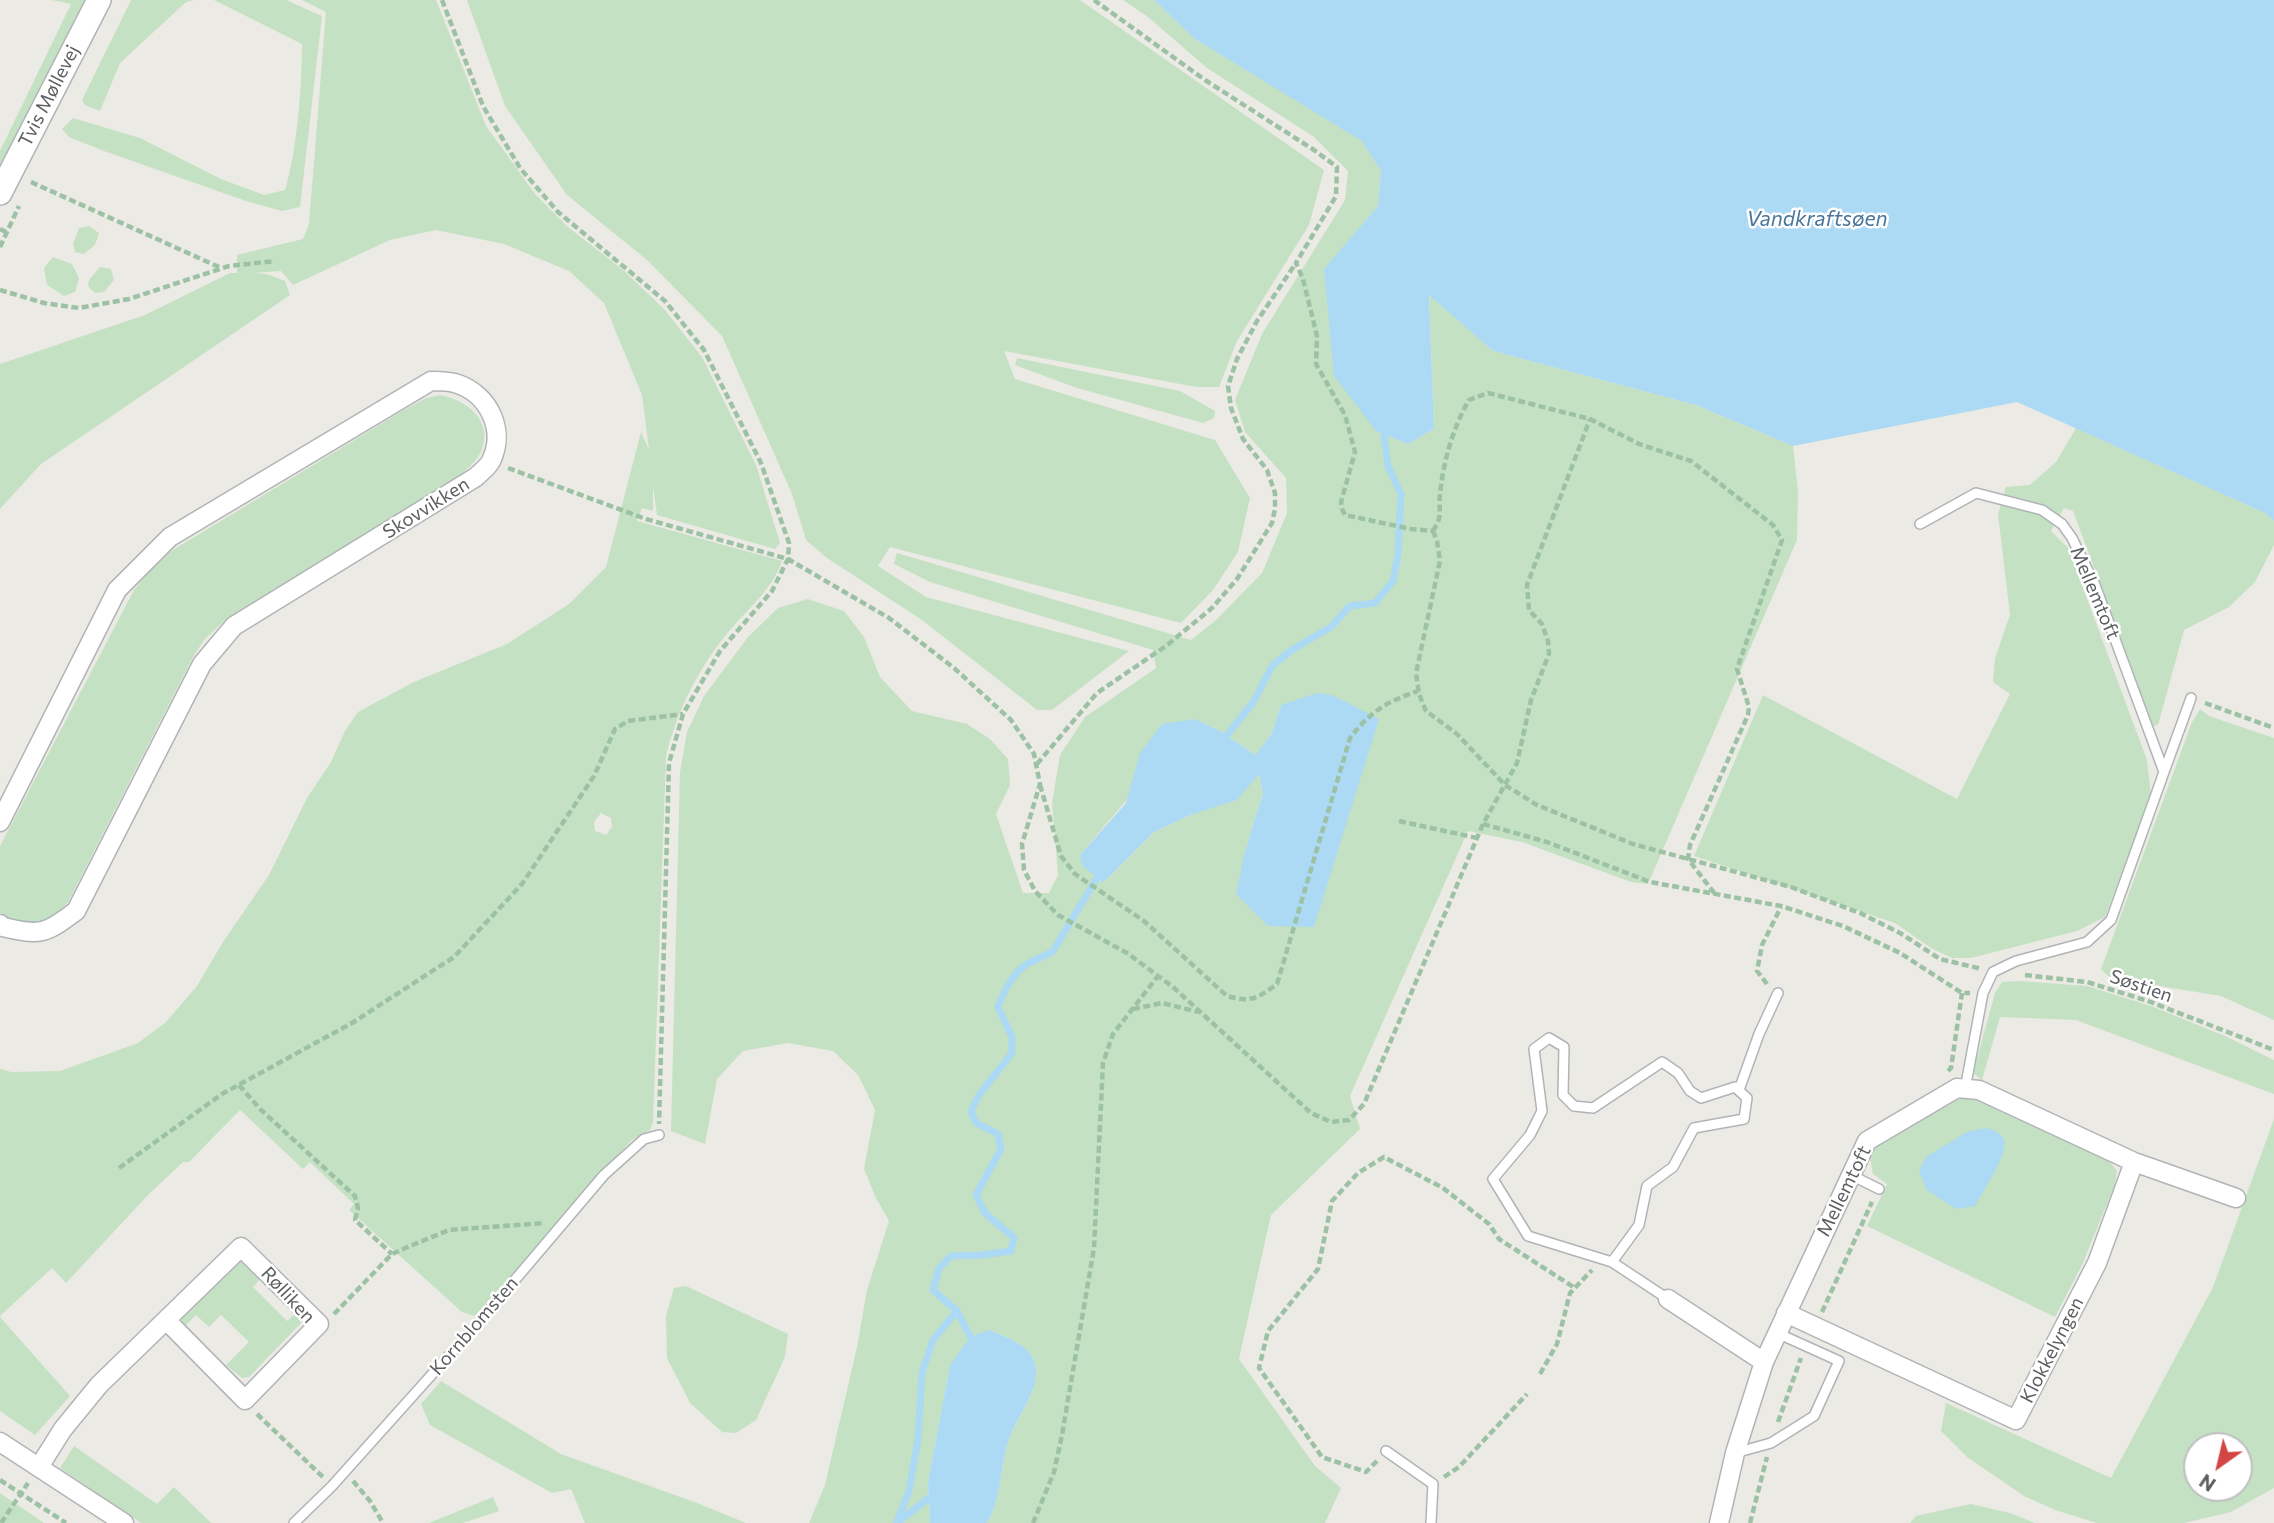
<!DOCTYPE html>
<html>
<head>
<meta charset="utf-8">
<style>
	body { margin:0 }
	#map { position:relative; width:2274px; height:1523px; overflow:hidden; background:#eceae4; font-family:Commissioner,sans-serif }
	canvas { display:block }
	.north { position:absolute; left:2183px; top:1432px; width:70px; height:70px; box-sizing:border-box; background:#fff; border:2px solid #bebfc0; border-radius:50%; rotate:214deg; font-size:19px; font-weight:700; line-height:28px; text-align:center; color:#5c5f62 }
	.north::after { content:''; display:block; margin:auto; width:24px; height:32px; background:#d24644; clip-path:polygon(50% 0,100% 100%,50% 72%,0 100%) }
</style>
</head>
<body>
<div id="map">
<canvas width="2274" height="1523"></canvas>
<div class="north">N</div>
</div>
<script>
const context = document.querySelector('canvas').getContext('2d');
context.lineJoin = 'round';
function fill(path, color) { context.fillStyle = color; context.fill(path, 'evenodd'); }
function strokePath(path, color, width, dash) { context.strokeStyle = color; context.lineWidth = width; context.lineCap = dash ? 'butt' : 'round'; context.setLineDash(dash || []); context.stroke(path); }
function drawText(font, color, halo, rows, align = 'center') {
  context.font = font + ' Commissioner,sans-serif'; context.lineWidth = 5; context.setLineDash([]); context.textBaseline = 'middle'; context.strokeStyle = halo; context.fillStyle = color; for (const [text, x, y, turn = 0] of rows) {
    context.save(); context.translate(x, y); context.rotate((+turn || 0) * Math.PI / 180); context.textAlign = isNaN(turn) ? turn : align; if (halo) context.strokeText(text, 0, 0); context.fillText(text, 0, 0); context.restore();
  }
}
fill(new Path2D(`
	M 52,0 L 86,0 L 0,173 L 0,151 L 71,4 Z
	M 131,0 L 194,0 L 186,2 L 120,63 L 100,111 L 85,105 L 82,100 Z
	M 214,0 L 286,0 L 322,16 L 300,207 L 282,211 L 246,201 L 104,151 L 69,137 L 62,129 L 73,118 L 140,138 L 221,179 L 264,195 L 285,190 C 297,151 302,86 302,44 Z
	M 302,0 L 436,0 L 486,126 L 535,194 L 568,227 L 623,270 L 664,309 L 702,357 L 756,465 L 780,543 L 775,549 L 657,515 L 653,486 L 653,511 L 642,508 L 637,521 L 782,561 C 772,591 745,611 726,635 C 697,671 676,713 666,757 L 653,1123 L 650,1130 L 632,1140 L 608,1165 L 475,1316 L 462,1312 L 349,1210 L 354,1204 L 310,1162 L 303,1169 L 240,1110 L 189,1162 L 183,1162 L 148,1195 L 66,1283 L 52,1268 L 0,1316 L 0,1069 L 11,1072 L 60,1071 L 138,1043 L 166,1022 L 197,986 L 223,942 L 269,875 L 307,798 L 331,762 L 345,731 L 358,712 L 414,682 L 507,644 L 569,604 L 606,567 L 641,432 L 649,450 L 642,395 L 604,303 L 569,271 L 504,244 L 436,230 L 390,240 L 293,285 L 281,271 L 253,273 L 267,274 L 285,281 L 290,295 L 41,464 L 0,509 L 0,364 L 145,315 L 230,273 L 237,273 L 237,255 L 303,239 L 309,224 L 326,12 ZM 601,813 L 611,818 L 612,827 L 606,835 L 595,831 L 594,822 Z
	M 467,0 L 1080,0 L 1324,170 L 1309,225 L 1237,341 L 1219,387 L 1196,387 L 1004,351 L 1015,379 L 1215,440 L 1250,498 L 1238,552 L 1213,590 L 1181,623 L 890,547 L 878,566 L 926,597 L 1129,651 L 1052,710 L 1037,710 L 922,620 L 827,558 L 806,540 L 792,494 L 722,336 L 647,260 L 567,195 L 505,106 Z
	M 1123,0 L 1154,0 L 1195,39 L 1362,140 L 1381,171 L 1378,206 L 1324,270 L 1376,431 L 1408,444 L 1434,429 L 1429,294 L 1493,351 L 1696,405 L 1793,446 L 1798,492 L 1797,540 L 1648,884 L 1631,882 L 1522,842 L 1468,831 L 1350,1096 L 1360,1129 L 1271,1215 L 1239,1359 L 1315,1466 L 1341,1488 L 1325,1523 L 987,1523 C 1003,1498 999,1462 1011,1434 C 1020,1413 1041,1388 1035,1364 C 1030,1344 1006,1337 989,1330 L 950,1365 L 928,1482 L 930,1523 L 809,1523 L 825,1485 L 857,1347 L 867,1290 L 889,1221 L 876,1198 L 864,1169 L 875,1110 L 858,1075 L 833,1051 L 788,1043 L 743,1051 L 717,1079 L 705,1144 L 671,1131 L 680,772 L 687,732 L 704,696 L 748,637 L 778,608 L 808,599 L 844,611 L 864,637 L 880,677 L 912,711 L 967,724 L 990,739 L 1008,759 L 1010,785 L 996,814 L 1023,893 L 1049,893 L 1058,875 L 1052,803 L 1060,755 L 1085,717 L 1156,668 L 1153,650 L 930,582 L 894,564 L 897,553 L 1191,640 L 1216,620 L 1262,573 L 1287,513 L 1286,478 L 1245,432 L 1235,400 L 1262,334 L 1345,200 L 1348,171 L 1314,137 L 1207,68 L 1148,17 ZM 1281,705 L 1268,926 L 1245,851 L 1263,793 L 1259,773 L 1190,815 L 1154,832 L 1103,883 L 1080,855 L 1195,719 L 1222,732 L 1255,755 L 1271,735 Z
	M 89,226 L 99,233 L 95,245 L 84,254 L 75,252 L 73,244 L 79,228 Z
	M 53,257 L 72,264 L 79,278 L 75,292 L 64,296 L 47,285 L 44,268 Z
	M 100,267 L 111,269 L 114,280 L 104,292 L 95,293 L 88,286 L 89,280 Z
	M 1017,358 L 1180,391 L 1215,411 L 1214,418 L 1203,423 L 1077,388 L 1015,365 Z
	M 440,395 C 465,400 493,419 482,449 C 478,460 469,467 461,475 L 226,619 L 204,640 L 193,657 L 68,902 C 50,925 23,932 0,912 L 0,846 L 134,590 L 150,571 L 173,550 L 404,410 L 426,398 Z
	M 2076,428 L 2265,513 L 2274,521 L 2274,545 L 2255,582 L 2229,607 L 2184,630 L 2158,725 L 2153,726 L 2073,511 L 2064,508 L 2051,531 L 2068,548 L 2147,760 L 2151,796 L 2105,917 L 2077,931 L 1971,958 L 1952,958 L 1931,948 L 1895,923 L 1694,856 L 1763,695 L 1957,799 L 2010,694 L 1993,682 L 1995,658 L 2010,615 L 1998,514 L 2006,487 L 2030,485 L 2056,462 Z
	M 2200,709 L 2209,716 L 2274,738 L 2274,1020 L 2221,996 L 2117,979 L 2108,976 L 2101,969 L 2192,722 Z
	M 2021,981 L 2087,986 L 2151,1006 L 2225,1036 L 2274,1060 L 2274,1094 L 2076,1020 L 2000,1017 L 1982,1080 L 1973,1073 L 1995,993 L 2002,982 Z
	M 1967,1095 L 1981,1099 L 2109,1161 L 2117,1171 L 2115,1184 L 2082,1265 L 2055,1317 L 1867,1226 L 1887,1184 L 1873,1174 L 1870,1158 L 1880,1140 Z
	M 2274,1119 L 2274,1488 L 2231,1512 L 2184,1523 L 2097,1523 L 2055,1510 L 2024,1496 L 1967,1457 L 1941,1431 L 1946,1403 L 2111,1478 L 2213,1287 ZM 2197,1446 L 2239,1446 L 2239,1488 L 2197,1488 Z
	M 240,1258 L 264,1275 L 253,1287 L 287,1321 L 299,1310 L 303,1315 L 301,1323 L 249,1377 L 242,1378 L 226,1365 L 249,1342 L 221,1315 L 209,1327 L 196,1315 L 185,1326 L 182,1323 L 182,1314 Z
	M 686,1286 L 788,1334 L 785,1357 L 756,1420 L 736,1433 L 722,1432 L 690,1403 L 667,1358 L 666,1316 L 674,1288 Z
	M 0,1317 L 70,1396 L 35,1435 L 0,1411 Z
	M 441,1381 L 561,1454 L 697,1503 L 746,1523 L 585,1523 L 571,1489 L 552,1493 L 430,1425 L 421,1404 Z
	M 74,1446 L 157,1504 L 174,1487 L 211,1523 L 141,1523 L 60,1468 Z
	M 0,1493 L 44,1523 L 0,1523 Z
	M 493,1497 L 499,1511 L 463,1523 L 429,1523 Z
	M 1971,1504 L 2010,1513 L 2035,1523 L 1910,1523 L 1916,1516 Z`), '#c5e1c3');
fill(new Path2D(`
	M 1154,0 L 2274,0 L 2274,521 L 2265,513 L 2017,402 L 1793,446 L 1696,405 L 1493,351 L 1429,295 L 1434,429 L 1408,444 L 1376,431 L 1334,376 L 1324,269 L 1378,206 L 1381,171 L 1362,141 L 1195,39 Z
	M 1317,693 L 1332,695 L 1379,719 L 1314,927 L 1268,926 L 1236,894 L 1245,851 L 1263,793 L 1259,774 L 1237,800 L 1190,815 L 1154,832 L 1103,883 L 1082,865 L 1080,855 L 1126,803 L 1140,753 L 1162,724 L 1195,719 L 1222,732 L 1255,755 L 1271,735 L 1281,705 Z
	M 1986,1128 C 1993,1130 2001,1132 2004,1140 C 2009,1153 1982,1193 1975,1206 L 1956,1209 L 1927,1190 L 1919,1171 L 1926,1157 L 1967,1132 Z
	M 989,1330 C 1006,1337 1030,1344 1035,1364 C 1041,1388 1020,1412 1011,1434 C 999,1462 1003,1498 987,1523 L 930,1523 L 928,1482 L 950,1365 L 970,1337 Z`), '#acd9f3');
strokePath(new Path2D(`
	M 1221,743 L 1254,701 L 1272,666 L 1293,649 L 1331,627 L 1350,606 L 1375,603 L 1393,581 L 1398,555 L 1401,494 L 1388,466 L 1384,435
	M 974,1344 L 957,1311 L 933,1290 L 939,1268 L 951,1256 L 983,1255 L 1011,1251 L 1014,1238 L 985,1213 L 976,1195 L 1001,1149 L 998,1134 L 976,1123 L 971,1111 L 979,1095 L 1012,1053 L 1012,1037 L 998,1007 C 1003,992 1013,973 1027,964 C 1036,959 1044,957 1053,951 L 1101,871
	M 897,1522 L 909,1491 L 918,1439 L 922,1373 L 933,1340 L 957,1311
	M 897,1523 L 935,1493`), '#acd9f3', 7);
const service = new Path2D(`
	M 1920,524 L 1976,493 L 2042,510 L 2062,524 L 2072,538 L 2095,585 L 2164,772 L 2111,920 L 2087,942 L 2016,961 L 1993,972 L 1983,993 L 1965,1089
	M 2164,772 L 2191,698
	M 1739,1090 L 1759,1034 L 1778,993
	M 1851,1175 L 1879,1189
	M 1612,1262 L 1528,1236 L 1493,1179 L 1530,1135 L 1542,1111 L 1534,1049 L 1549,1038 L 1564,1047 L 1563,1095 L 1574,1106 L 1593,1108 L 1662,1062 L 1678,1073 L 1690,1091 L 1701,1098 L 1735,1087 L 1747,1098 L 1744,1119 L 1694,1128 L 1673,1167 L 1647,1186 L 1639,1225 L 1612,1262 L 1668,1299
	M 1386,1451 L 1433,1484 L 1431,1523
	M 1735,1453 L 1771,1443 L 1814,1416 L 1839,1361 L 1777,1333
	M 294,1523 L 332,1486 L 486,1314 L 604,1175 L 644,1139 L 659,1135`);
const minor = new Path2D(`
	M 0,822 L 117,590 L 170,537 L 431,381 C 440,381 450,381 458,384 C 489,395 506,430 491,461 C 488,467 481,472 476,477 L 234,626 L 202,664 L 76,911 C 45,934 41,936 3,927 L 0,924
	M 1668,1299 L 1764,1362
	M 1786,1313 L 2016,1420 L 2097,1263 L 2134,1162 L 2236,1198
	M 0,1442 L 124,1523
	M 39,1467 L 63,1429 L 99,1385 L 241,1247 L 319,1324 L 245,1400 L 167,1321
	M 1719,1523 L 1735,1453 L 1764,1362 L 1867,1141 L 1957,1088 L 1979,1090 L 2134,1162`);
const tertiary = new Path2D(`
	M 0,193 L 99,0`);
strokePath(service, '#b1b4b7', 12);
strokePath(minor, '#b1b4b7', 21);
strokePath(tertiary, '#b1b4b7', 26);
strokePath(new Path2D(`
	M 442,0 L 483,106 L 520,168 L 558,212 L 665,301 L 704,350 L 761,463 L 789,543 L 788,559 L 772,591 L 720,651 L 683,714 L 669,763 L 659,1124
	M 1094,0 L 1205,80 L 1314,150 L 1337,167 L 1336,196 L 1296,263 L 1303,279 L 1317,336 L 1316,364 L 1345,415 L 1355,452 L 1341,502 L 1342,509 L 1345,515 L 1411,529 L 1433,531
	M 31,182 L 221,268
	M 0,229 L 6,232
	M 0,247 L 19,206
	M 0,290 L 44,303 L 79,308 L 129,299 L 229,266 L 275,261
	M 508,468 L 646,519 L 788,559 L 889,618 L 954,668 L 1011,720 L 1034,754 L 1040,784 L 1022,844 L 1024,870 L 1035,891 L 1058,915 L 1127,953 L 1173,987 L 1311,1113 L 1331,1122 L 1349,1120 L 1364,1104 L 1483,824 L 1517,763 L 1531,700 L 1549,654 L 1548,641 L 1542,624 L 1529,610 L 1527,585 L 1590,419
	M 1433,531 L 1437,541 L 1440,561 L 1416,673 L 1419,694 L 1426,711 L 1457,734 L 1505,785 L 1537,805 L 1633,844 L 1791,887 L 1860,913 L 1900,933 L 1940,959 L 1982,969
	M 1433,531 C 1444,513 1438,513 1440,494 C 1443,463 1453,427 1469,400 L 1488,393 L 1590,419 L 1639,444 L 1691,461 L 1773,525 L 1782,540 L 1737,669 L 1749,707 L 1748,715 L 1690,845 L 1688,859 L 1715,894
	M 2205,703 L 2274,728
	M 1037,764 L 1097,693 L 1166,646 L 1212,608 L 1237,579 L 1272,523 L 1275,509 L 1275,493 L 1267,470 L 1243,439 L 1231,408 L 1228,386 L 1237,359 L 1257,321 L 1296,263
	M 1040,785 L 1061,856 L 1075,874 L 1144,921 L 1227,996 C 1252,1003 1257,998 1277,984 L 1350,738 C 1371,711 1386,702 1418,691
	M 1399,821 L 1477,838
	M 1483,824 L 1547,842 L 1650,882 L 1781,906 L 1843,926 L 1900,953 L 1962,993 L 1970,993
	M 2025,975 L 2087,982 L 2148,1001 L 2274,1050
	M 1767,984 L 1757,971 L 1762,945 L 1781,907
	M 1133,1009 L 1162,1003 L 1199,1012
	M 1948,1071 L 1951,1068 L 1962,993
	M 239,1085 L 260,1109 L 355,1196 L 358,1208 L 355,1220 L 392,1254
	M 119,1168 L 222,1094 L 352,1023 L 454,957 L 522,884 L 594,776 L 615,729 L 628,721 L 683,714
	M 1822,1312 L 1872,1202
	M 334,1314 L 392,1254 L 410,1246 L 449,1230 L 544,1223
	M 1540,1374 L 1557,1344 L 1570,1293 L 1592,1270
	M 257,1414 L 324,1478
	M 1778,1422 L 1801,1358
	M 1377,1461 L 1366,1472 L 1322,1457 L 1259,1368 L 1268,1331 L 1318,1269 L 1332,1201 L 1358,1173 L 1384,1157 L 1443,1188 L 1489,1224 L 1499,1239 L 1575,1288
	M 1444,1477 L 1459,1467 L 1527,1394
	M 0,1480 L 66,1523
	M 353,1481 L 370,1501 L 383,1523
	M 1,1523 L 28,1483
	M 1033,1523 L 1054,1472 L 1062,1435 L 1094,1248 L 1103,1063 L 1113,1034 L 1158,976
	M 1750,1523 L 1767,1457`), '#9dc1a5', 4.5, [7, 3.5]);
strokePath(service, '#fff', 9);
strokePath(minor, '#fff', 18);
strokePath(tertiary, '#fff', 23);
drawText('19px', '#5c5f62', '#fff', [
	["Tvis Møllevej",49,96,-63],
	["Skovvikken",426,508,-32],
	["Mellemtoft",2095,593,67],
	["Søstien",2141,986,19],
	["Mellemtoft",1844,1191,-64],
	["Rølliken",288,1295,47],
	["Kornblomsten",474,1326,-49],
	["Klokkelyngen",2052,1350,-63]
]);
drawText('italic 21px', '#49769b', '#fff', [
	["Vandkraftsøen",1817,219]
]);
</script>
</body>
</html>
